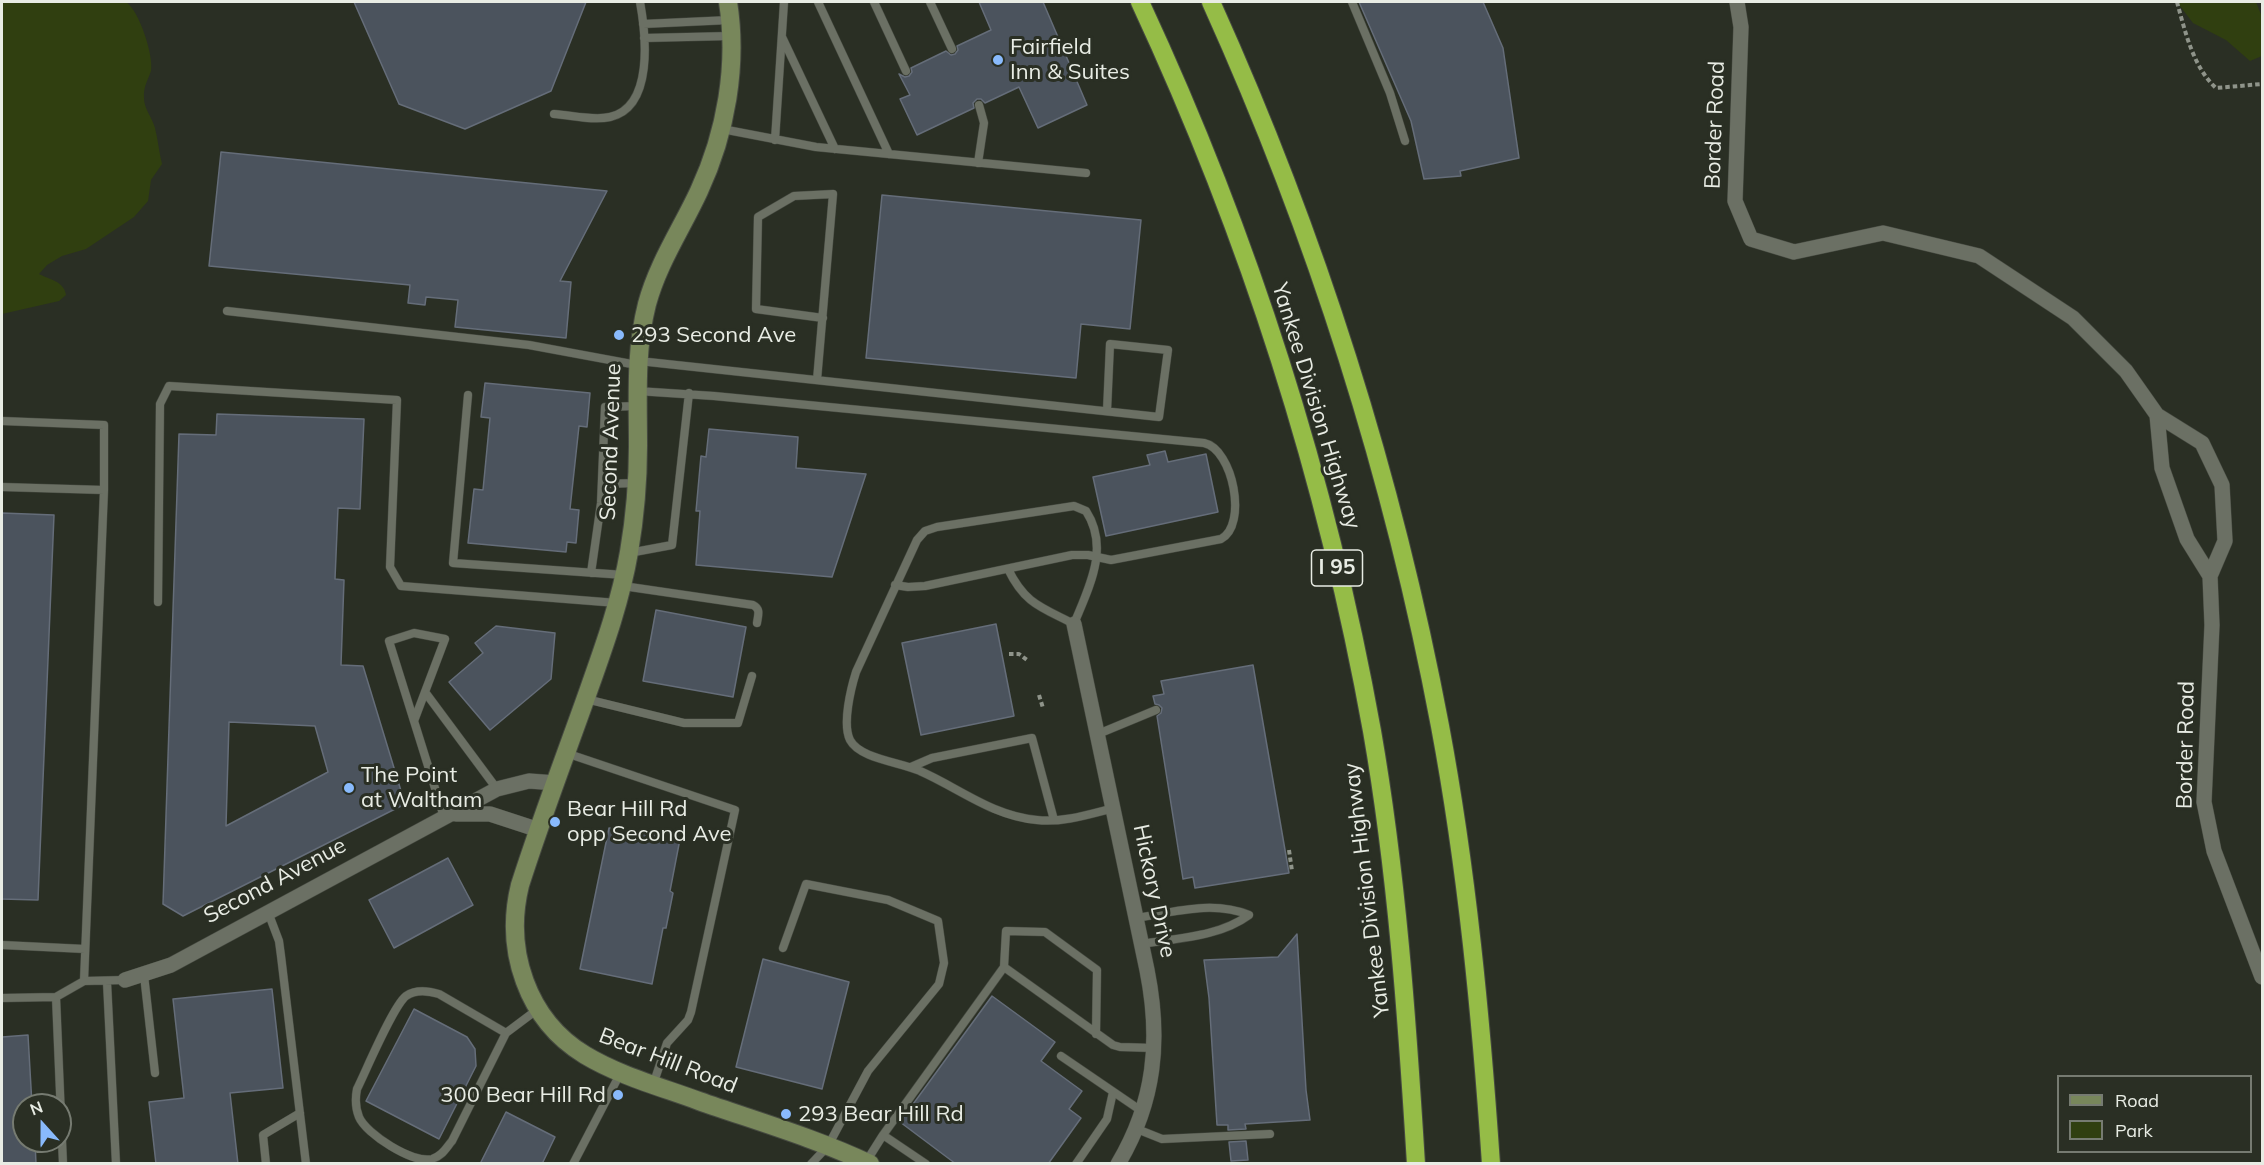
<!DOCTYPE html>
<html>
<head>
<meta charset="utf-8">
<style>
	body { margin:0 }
	#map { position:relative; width:2264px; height:1165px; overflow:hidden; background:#2a2f24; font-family:Mulish,sans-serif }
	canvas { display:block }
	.frame { position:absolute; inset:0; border:3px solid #e8ece4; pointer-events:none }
	.legend { position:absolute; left:2057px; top:1075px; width:195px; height:78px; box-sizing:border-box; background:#2a2f24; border:2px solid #767b71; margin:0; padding:8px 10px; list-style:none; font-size:18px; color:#e8ece4 }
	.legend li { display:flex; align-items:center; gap:12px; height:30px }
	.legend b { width:30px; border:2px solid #767b71 }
	.north { position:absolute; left:12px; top:1093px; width:60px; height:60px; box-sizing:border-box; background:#2a2f24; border:2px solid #767b71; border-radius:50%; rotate:339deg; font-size:16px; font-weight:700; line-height:24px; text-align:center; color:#e8ece4 }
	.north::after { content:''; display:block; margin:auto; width:21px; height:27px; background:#89bafc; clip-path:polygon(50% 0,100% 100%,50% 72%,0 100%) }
</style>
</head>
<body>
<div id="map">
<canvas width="2264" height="1165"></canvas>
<div class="frame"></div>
<ul class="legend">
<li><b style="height:8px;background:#78875b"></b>Road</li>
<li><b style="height:16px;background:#303f10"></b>Park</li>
</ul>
<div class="north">N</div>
</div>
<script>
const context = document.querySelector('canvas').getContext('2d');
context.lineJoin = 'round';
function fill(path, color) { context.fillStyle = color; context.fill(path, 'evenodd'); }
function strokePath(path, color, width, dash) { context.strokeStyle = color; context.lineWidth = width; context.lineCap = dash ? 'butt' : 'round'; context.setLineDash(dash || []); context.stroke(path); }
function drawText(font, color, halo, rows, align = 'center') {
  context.font = font + ' Mulish,sans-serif'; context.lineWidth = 6; context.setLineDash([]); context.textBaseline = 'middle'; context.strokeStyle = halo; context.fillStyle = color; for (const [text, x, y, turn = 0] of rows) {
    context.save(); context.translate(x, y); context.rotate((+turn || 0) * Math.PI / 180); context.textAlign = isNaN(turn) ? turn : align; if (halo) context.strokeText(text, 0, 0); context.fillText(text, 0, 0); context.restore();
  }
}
fill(new Path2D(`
	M 2,2 L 126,2 C 139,10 154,56 151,71 C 148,80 143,87 144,98 C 144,109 152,117 155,128 C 158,140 159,152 162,164 L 151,180 L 148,201 L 134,217 L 86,249 L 62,256 L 47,265 L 39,274 C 50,280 64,281 66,295 L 59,301 L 2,314 Z
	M 2177,2 L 2256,2 L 2262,17 L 2262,56 L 2250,61 L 2226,40 L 2193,23 Z`), '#303f10');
const building = new Path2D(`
	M 354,2 L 586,2 L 551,91 L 465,129 L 399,104 Z
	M 979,2 L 1043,2 L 1087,105 L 1038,128 L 1019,87 L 985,103 L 981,99 L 977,99 L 973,103 L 974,108 L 917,135 L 900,99 L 910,95 L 899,74 L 905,77 L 909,76 L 912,72 L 911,68 L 946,51 L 951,55 L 955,54 L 958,50 L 957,46 L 991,30 Z
	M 1359,2 L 1483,2 L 1503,48 L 1519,158 L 1460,171 L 1461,176 L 1424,179 L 1411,121 Z
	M 221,152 L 607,191 L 560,281 L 571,282 L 566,338 L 455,327 L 458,300 L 426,297 L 425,305 L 408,303 L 410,285 L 209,266 Z
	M 882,195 L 1141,220 L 1130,329 L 1081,324 L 1076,378 L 866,358 Z
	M 485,383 L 590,393 L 587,427 L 579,426 L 570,509 L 579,510 L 576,543 L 567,542 L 566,552 L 468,543 L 474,489 L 483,490 L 490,418 L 481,417 Z
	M 217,414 L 364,419 L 360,509 L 338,508 L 335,579 L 344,580 L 341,665 L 363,666 L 405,804 L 183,916 L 163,904 L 179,434 L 216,435 ZM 229,722 L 315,726 L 328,772 L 226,826 Z
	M 709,429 L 798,437 L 796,468 L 866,474 L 832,577 L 696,565 L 700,511 L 696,511 L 701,456 L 706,457 Z
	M 1165,451 L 1168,462 L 1206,454 L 1218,512 L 1106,536 L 1093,477 L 1150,465 L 1147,455 Z
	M 2,513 L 54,515 L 38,900 L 2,899 Z
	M 656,610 L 746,627 L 733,697 L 643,681 Z
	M 996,624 L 1014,716 L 921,735 L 902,643 Z
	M 496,626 L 555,633 L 551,679 L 490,730 L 449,682 L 483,653 L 475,643 Z
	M 1253,665 L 1289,873 L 1195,888 L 1193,877 L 1183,879 L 1157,716 L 1161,713 L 1162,708 L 1159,705 L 1155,704 L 1153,696 L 1164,694 L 1161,681 Z
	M 609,828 L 680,839 L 670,891 L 673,893 L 666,928 L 663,928 L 652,984 L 580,969 Z
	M 448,858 L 473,905 L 394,948 L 369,900 Z
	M 1297,934 L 1306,1090 L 1310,1120 L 1245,1124 L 1246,1129 L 1228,1130 L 1228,1125 L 1217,1125 L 1209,998 L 1204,960 L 1278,957 Z
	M 763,959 L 849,982 L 822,1089 L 736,1067 Z
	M 272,989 L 283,1088 L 230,1093 L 238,1164 L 156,1164 L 149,1102 L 184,1098 L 173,999 Z
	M 992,996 L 1055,1042 L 1041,1061 L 1082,1091 L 1069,1109 L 1081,1118 L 1048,1164 L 956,1164 L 900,1122 Z
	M 414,1009 L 467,1037 L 475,1049 L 476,1066 L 439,1139 L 366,1101 Z
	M 28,1035 L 32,1105 L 24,1105 L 24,1141 L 35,1141 L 36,1164 L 2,1164 L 2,1037 Z
	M 506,1112 L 555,1137 L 542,1164 L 480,1164 Z
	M 1246,1141 L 1248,1160 L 1231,1161 L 1229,1142 Z`);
fill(building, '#4b535d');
strokePath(building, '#656d79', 1.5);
const lane = new Path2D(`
	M 818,2 L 889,154
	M 874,2 L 906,71
	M 930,2 L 952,49
	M 1352,2 L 1390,93 L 1405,141
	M 643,24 L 730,20
	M 782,37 L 835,149
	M 644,38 L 730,36
	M 554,114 C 571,115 593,121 610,117 C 654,107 646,35 640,2
	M 722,129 L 816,147 L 1086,173
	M 775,140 L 784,2
	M 978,163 L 984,123 L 979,105
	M 227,311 L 529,345 L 637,365
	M 639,361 L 1159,417 L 1168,350 L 1110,344 L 1107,411
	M 817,380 L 833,194 L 794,196 L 758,217 L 756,309 L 823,318
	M 637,391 L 714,396 L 1204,443 C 1233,449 1248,525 1221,539 L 1111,560 L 1088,555 L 1072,555 L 925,586 L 908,587 L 895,585
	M 468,395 L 453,563 L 624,575
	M 2,421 L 104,425 L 104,490 L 84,981
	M 603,484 L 637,483
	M 2,487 L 104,490
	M 629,553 L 672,545 L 689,393
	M 1008,569 C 1025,604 1041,607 1074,624 C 1089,587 1110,548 1086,511 L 1074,506 L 937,527 L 925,531 L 917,540 L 856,672 C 851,688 842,724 850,740 C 860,759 901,762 920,771 C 959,788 992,816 1037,820 C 1062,823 1090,814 1114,808
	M 591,573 L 601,503 L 605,407 L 637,406
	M 623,586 L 753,605 C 761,609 758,615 757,623
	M 158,602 L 160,404 L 169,386 L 397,400 L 390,567 L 401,586 L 617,603
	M 425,692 L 497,789
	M 586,699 L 684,723 L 738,723 L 752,676
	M 414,721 L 445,639 L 414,633 L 389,641 L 444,817
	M 1098,734 L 1156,710
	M 566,753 L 735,810 L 691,1012 L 688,1020 L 667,1043 L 653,1085
	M 911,767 L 932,758 L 1032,738 L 1054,820
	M 268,912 L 279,941 L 281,956 L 306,1164
	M 1136,918 C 1174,912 1213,900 1249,915 C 1219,937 1178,938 1142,944
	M 2,945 L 85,949
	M 783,948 L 806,884 L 888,900 L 938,921 L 944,963 L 939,984 L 868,1071 L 828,1146 L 811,1164
	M 144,975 L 155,1073
	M 107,982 L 116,1164
	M 56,997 L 63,1164
	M 2,998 L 56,997 L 84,981 L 125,980
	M 506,1033 L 439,994 C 429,991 416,989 406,996 C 393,1006 366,1071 357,1089 C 355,1099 355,1107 359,1117 C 366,1134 413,1164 432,1159 C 442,1156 446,1148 452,1141 L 506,1033 L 538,1009
	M 1096,1034 L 1097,970 L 1045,932 L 1006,931 L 1004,967 L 1113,1045 L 1120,1047 L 1154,1048
	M 1061,1056 L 1143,1112
	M 1137,1129 L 1162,1139 L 1270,1134
	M 883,1135 L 926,1164
	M 866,1162 L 883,1135 L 1004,967
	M 266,1164 L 263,1135 L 300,1113
	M 573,1164 L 621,1072
	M 1076,1164 L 1107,1119 L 1113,1092`);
const street = new Path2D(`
	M 1737,2 L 1741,27 L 1735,201 L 1751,239 L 1794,252 L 1883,233 L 1979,256 L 2073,318 L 2126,371 L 2157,415 L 2202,443 L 2222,485 L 2225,541 L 2210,576 L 2212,625 L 2204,802 L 2214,851 L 2262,977
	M 2157,415 L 2162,468 L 2187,539 L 2210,576
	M 1074,624 L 1147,970 C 1161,1040 1155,1102 1118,1164
	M 456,814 L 490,814 L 539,830
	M 125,980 L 171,965 L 497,789 L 529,781 L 556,783`);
const secondary = new Path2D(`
	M 728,2 C 738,65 726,133 699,191 C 682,228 658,263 647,304 C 635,351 638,397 638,446 C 638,481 635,517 629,552 C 621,599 605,644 589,689 C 566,754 541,819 520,885 C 504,950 527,1020 585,1055 C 620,1076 661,1087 699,1101 C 756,1121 815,1138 870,1164`);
const highway = new Path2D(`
	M 1140,2 C 1249,236 1326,476 1372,731 C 1397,874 1407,1019 1416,1164
	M 1211,2 C 1315,232 1393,477 1440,726 C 1467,870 1481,1017 1491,1164`);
strokePath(lane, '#464a41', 9);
strokePath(street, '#464a41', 16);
strokePath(secondary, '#464a41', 20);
strokePath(highway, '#464a41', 20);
strokePath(new Path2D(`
	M 2177,2 C 2185,31 2193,67 2216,88 L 2262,84
	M 1009,654 L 1019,654 L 1027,660
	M 1039,695 L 1043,708
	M 1289,850 L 1292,871`), '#8f948a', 4, [4.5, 3]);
strokePath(lane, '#6b7064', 8);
strokePath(street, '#6b7064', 15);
strokePath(secondary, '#78875b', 18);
strokePath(highway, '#95bc47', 18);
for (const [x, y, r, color] of [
	[998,60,6,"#89bafc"],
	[619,335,6,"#89bafc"],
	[349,788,6,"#89bafc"],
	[555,822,6,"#89bafc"],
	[618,1095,6,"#89bafc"],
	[786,1114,6,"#89bafc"]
]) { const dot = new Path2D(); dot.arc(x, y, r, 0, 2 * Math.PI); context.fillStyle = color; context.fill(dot); strokePath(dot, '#2a2f24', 2); }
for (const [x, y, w] of [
	[1337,568,51]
]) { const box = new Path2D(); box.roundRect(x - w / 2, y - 18, w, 36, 4.5); context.fillStyle = '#2a2f24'; context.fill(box); strokePath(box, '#e8ece4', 1.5); }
drawText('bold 21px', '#e8ece4', null, [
	["I 95",1337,568]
]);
drawText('22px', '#e8ece4', '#2a2f24', [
	["Fairfield",1010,47],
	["Inn & Suites",1010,72],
	["293 Second Ave",631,335],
	["The Point",361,775],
	["at Waltham",361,800],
	["Bear Hill Rd",567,809],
	["opp Second Ave",567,834],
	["300 Bear Hill Rd",606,1095,"right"],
	["293 Bear Hill Rd",798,1114]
], 'left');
drawText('22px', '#e8ece4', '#2a2f24', [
	["Border Road",1715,125,-88],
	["Yankee Division Highway",1316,406,73],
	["Second Avenue",611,442,-88],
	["Border Road",2186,745,-89],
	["Second Avenue",275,881,-28],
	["Yankee Division Highway",1367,890,-97],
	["Hickory Drive",1154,891,78],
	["Bear Hill Road",668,1061,21]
]);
</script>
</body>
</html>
